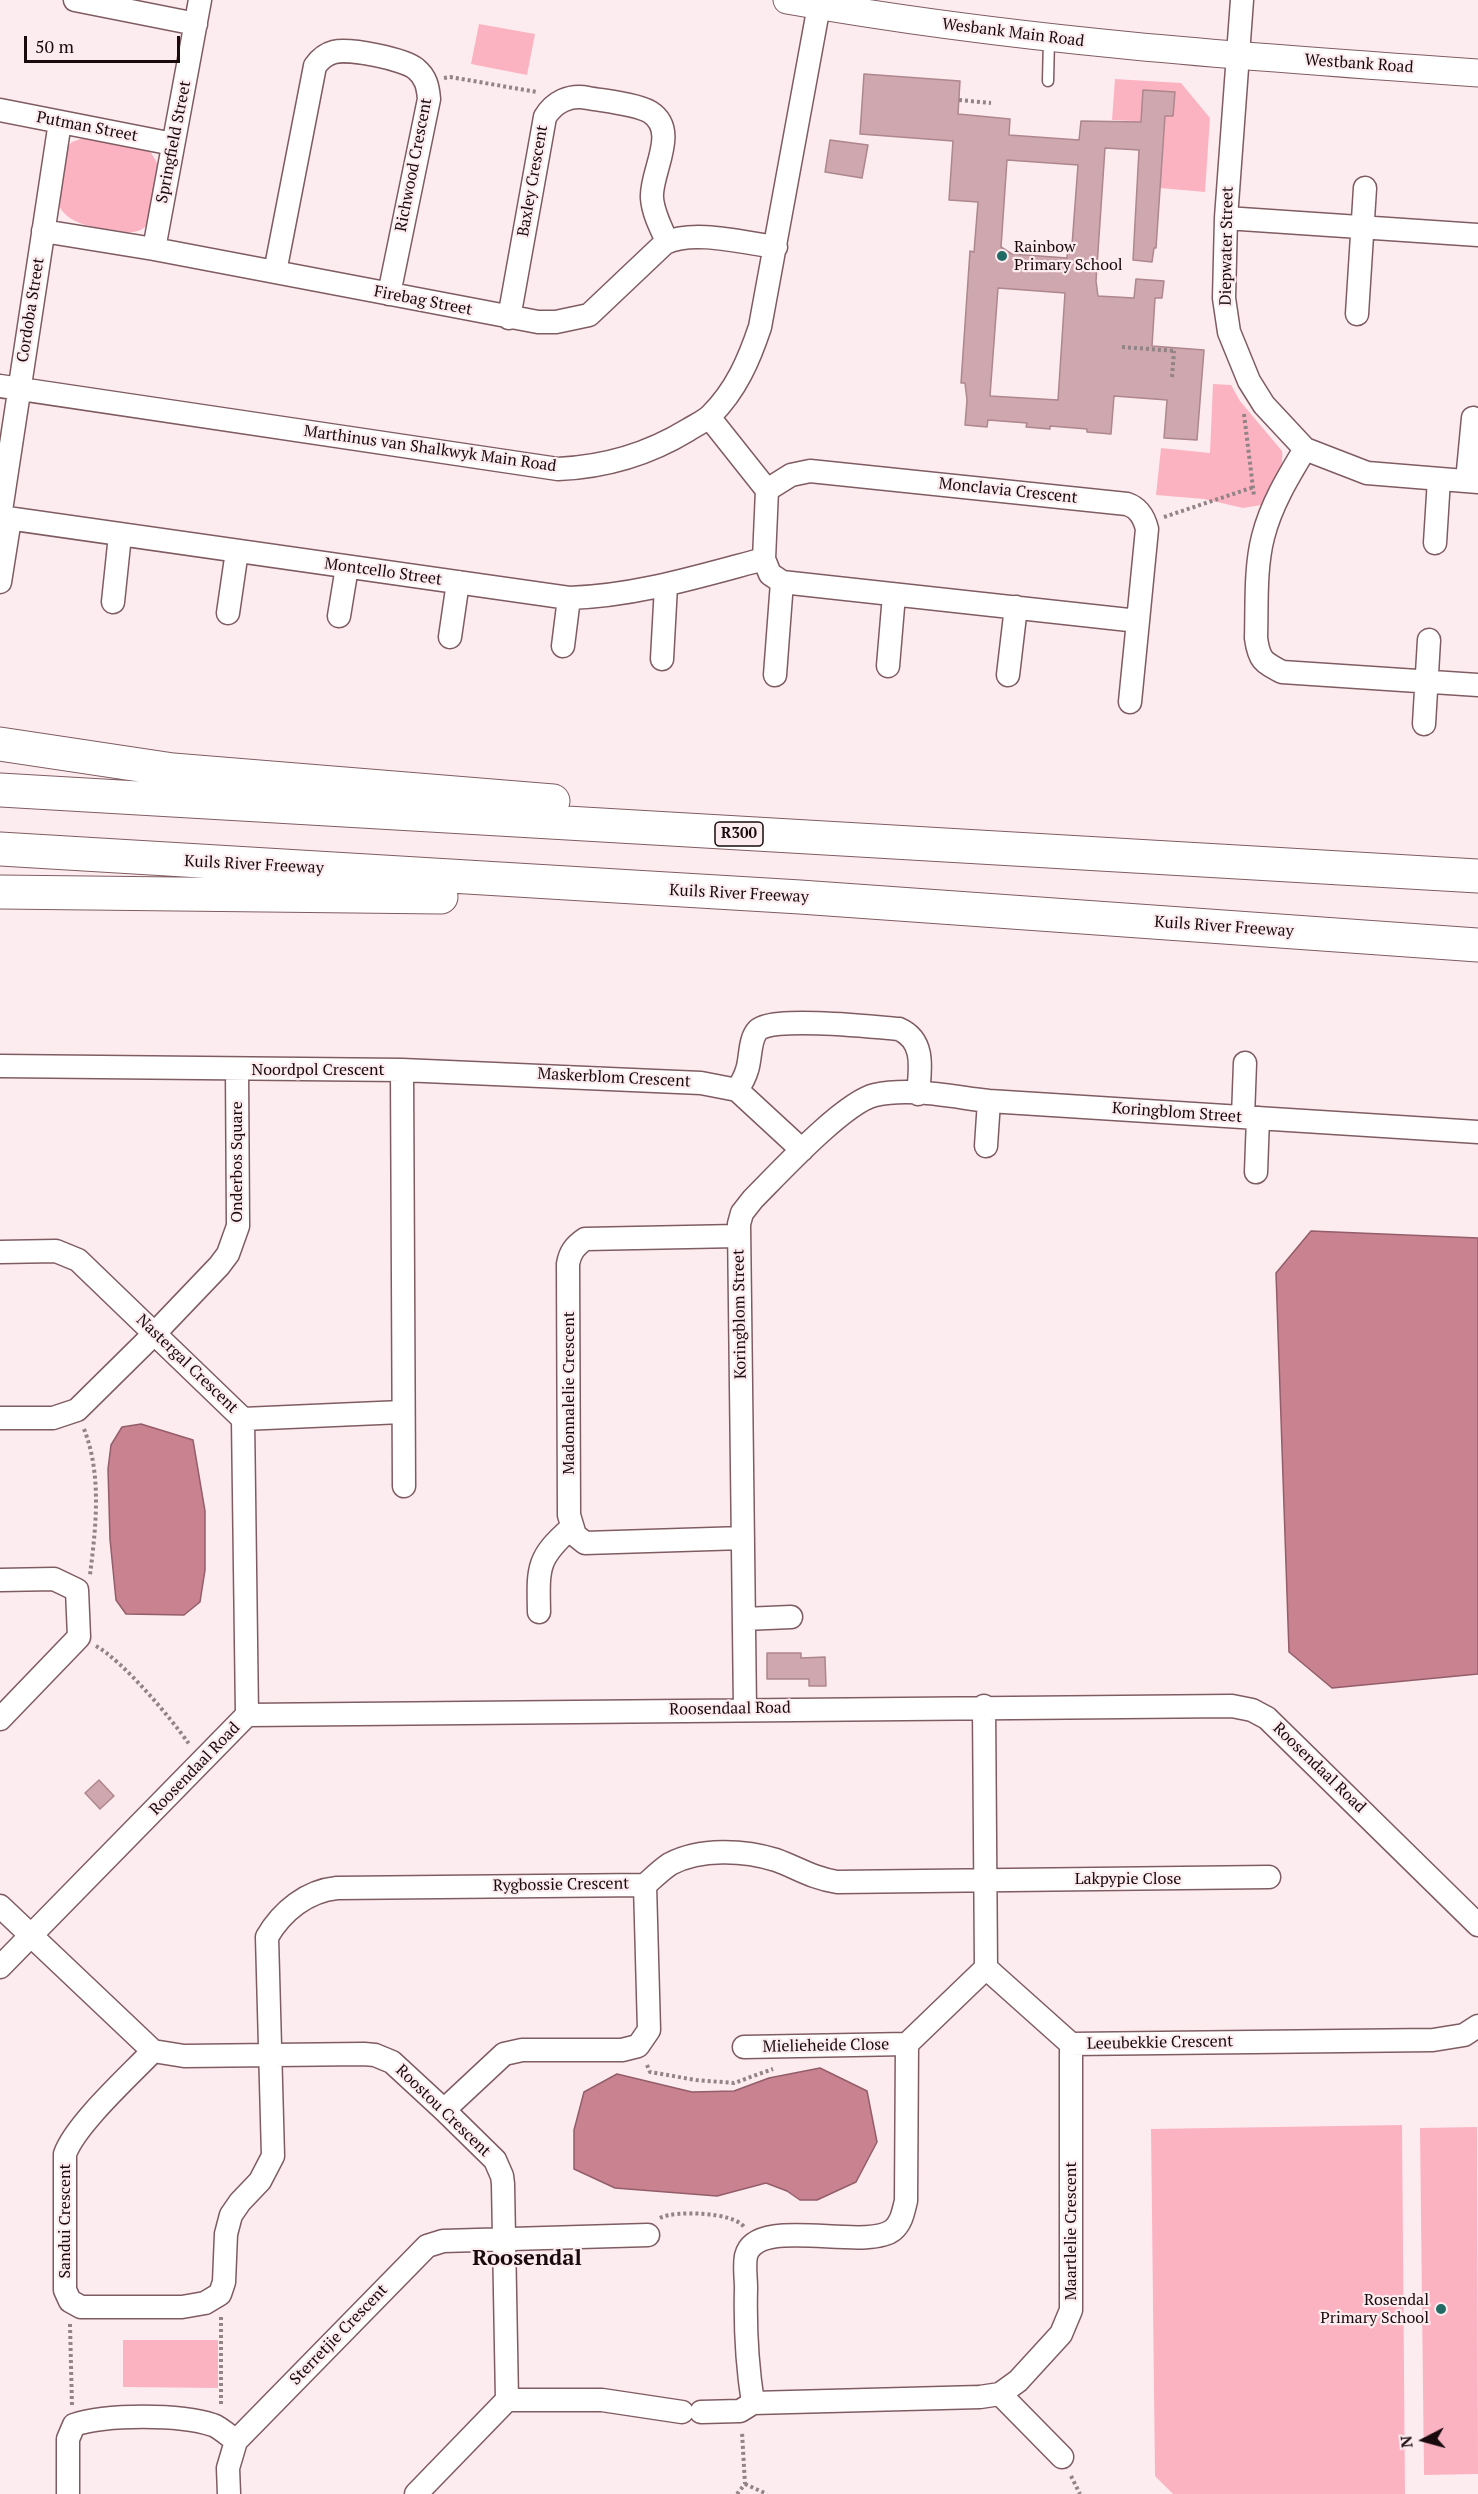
<!DOCTYPE html>
<html>
<head>
<meta charset="utf-8">
<style>
	body { margin:0 }
	#map { position:relative; width:1478px; height:2494px; overflow:hidden; background:#fdecef; font-family:"PT Serif",serif }
	canvas { display:block }
	.north { position:absolute; left:1394px; top:2410px; width:60px; height:60px; -webkit-text-stroke:4px #fdecef; paint-order:stroke; rotate:264deg; font-size:16px; font-weight:700; line-height:24px; text-align:center; color:#180a0d }
	.north::after { content:''; display:block; margin:auto; width:21px; height:27px; background:#180a0d; clip-path:polygon(50% 0,100% 100%,50% 72%,0 100%) }
	.scale { position:absolute; left:24px; top:36px; width:156px; height:27px; box-sizing:border-box; border:3px solid #180a0d; border-top:0; padding-left:8px; font-size:18px; line-height:21px; white-space:nowrap; color:#180a0d; -webkit-text-stroke:4px #fdecef; paint-order:stroke }
</style>
</head>
<body>
<div id="map">
<canvas width="1478" height="2494"></canvas>
<div class="north">N</div>
<div class="scale">50 m</div>
</div>
<script>
const context = document.querySelector('canvas').getContext('2d');
context.lineJoin = 'round';
function fill(path, color) { context.fillStyle = color; context.fill(path, 'evenodd'); }
function strokePath(path, color, width, dash) { context.strokeStyle = color; context.lineWidth = width; context.lineCap = dash ? 'butt' : 'round'; context.setLineDash(dash || []); context.stroke(path); }
function drawText(font, color, halo, rows, align = 'center') {
  context.font = font + ' "PT Serif",serif'; context.lineWidth = 4.5; context.setLineDash([]); context.textBaseline = 'middle'; context.strokeStyle = halo; context.fillStyle = color; for (const [text, x, y, turn = 0] of rows) {
    context.save(); context.translate(x, y); context.rotate((+turn || 0) * Math.PI / 180); context.textAlign = isNaN(turn) ? turn : align; if (halo) context.strokeText(text, 0, 0); context.fillText(text, 0, 0); context.restore();
  }
}
fill(new Path2D(`
	M 479,24 L 535,34 L 527,75 L 471,64 Z
	M 1115,79 L 1181,83 L 1210,118 L 1205,192 L 1160,188 L 1164,128 L 1133,125 L 1132,121 L 1112,120 Z
	M 86,137 L 150,151 L 160,168 L 149,223 C 142,231 135,233 125,232 C 100,227 66,228 57,201 L 67,147 L 72,142 Z
	M 1213,384 L 1231,385 L 1240,401 L 1282,451 C 1285,470 1270,488 1261,505 L 1243,508 L 1204,499 L 1156,495 L 1161,448 L 1210,453 Z
	M 1402,2125 L 1405,2494 L 1173,2494 L 1155,2476 L 1151,2129 Z
	M 1477,2127 L 1478,2474 L 1424,2475 L 1420,2128 Z
	M 123,2340 L 218,2340 L 218,2388 L 123,2387 Z`), '#fbb3c1');
const water = new Path2D(`
	M 1311,1231 L 1478,1238 L 1478,1674 L 1332,1688 L 1289,1652 L 1276,1273 Z
	M 141,1424 L 193,1440 L 205,1511 L 205,1570 L 200,1602 L 184,1615 L 126,1614 L 116,1600 L 110,1539 L 108,1469 L 111,1445 L 122,1427 Z
	M 820,2068 L 867,2091 L 877,2142 L 856,2182 L 817,2200 L 800,2200 L 787,2191 L 766,2183 L 717,2196 L 615,2188 L 574,2169 L 574,2130 L 584,2092 L 617,2074 L 692,2092 L 734,2091 L 769,2078 Z`);
fill(water, '#c88290');
strokePath(water, '#935e69', 1.5);
const building = new Path2D(`
	M 864,74 L 960,81 L 958,114 L 1010,119 L 1009,135 L 1079,140 L 1081,121 L 1141,122 L 1143,90 L 1175,92 L 1173,116 L 1165,116 L 1156,248 L 1154,248 L 1152,262 L 1133,260 L 1139,150 L 1105,148 L 1096,281 L 1098,296 L 1134,298 L 1136,279 L 1164,281 L 1162,298 L 1155,298 L 1152,346 L 1204,350 L 1197,440 L 1164,438 L 1167,400 L 1114,396 L 1111,434 L 1087,432 L 1087,429 L 1050,426 L 1050,429 L 1026,427 L 1027,423 L 988,420 L 987,427 L 965,425 L 967,400 L 965,383 L 961,383 L 970,251 L 974,252 L 978,202 L 949,200 L 953,141 L 860,134 ZM 1007,160 L 1078,165 L 1072,245 L 1068,244 L 1067,258 L 1012,254 L 1001,247 ZM 998,288 L 1065,293 L 1058,400 L 990,396 Z
	M 830,140 L 868,145 L 862,178 L 825,172 Z
	M 767,1653 L 801,1653 L 801,1658 L 825,1657 L 826,1686 L 809,1686 L 809,1679 L 767,1679 Z
	M 99,1780 L 114,1796 L 100,1809 L 85,1793 Z`);
fill(building, '#cfa7ae');
strokePath(building, '#ad878d', 1.5);
const service = new Path2D(`
	M 1048,81 L 1049,39`);
const minor = new Path2D(`
	M 75,0 L 196,24
	M 1242,0 L 1226,218 L 1224,298 L 1229,332 L 1249,381 L 1264,405 L 1305,449 L 1367,473 L 1478,482
	M 0,110 L 173,144
	M 1226,218 L 1478,235
	M 43,231 L 154,249 L 538,322 L 556,322 L 589,315 L 665,243 C 694,229 744,243 776,247
	M 154,249 L 200,0
	M 275,272 L 315,66 C 320,59 326,54 334,52 C 349,48 405,59 416,69 C 426,77 428,87 429,99 L 389,294
	M 1357,314 L 1365,188
	M 509,318 L 545,117 C 554,102 570,94 588,98 C 604,101 636,104 650,112 C 680,131 650,172 652,198 C 653,213 661,228 667,241
	M 0,386 L 558,469 C 605,467 647,455 688,430 C 696,425 705,421 711,415 C 736,390 749,360 760,327 L 820,0
	M 709,417 L 767,490 L 791,475 L 810,471 L 1127,504 C 1139,508 1144,517 1147,529 L 1138,621 L 782,582 L 770,574 L 764,559 L 767,490
	M 1305,449 C 1288,477 1271,505 1263,537 C 1255,568 1257,605 1256,638 C 1259,660 1263,662 1282,672 L 1478,685
	M 1467,481 L 1473,418
	M 0,517 L 569,598 C 636,596 700,576 764,559
	M 0,517 L 60,122
	M 1435,543 L 1439,479
	M 0,582 L 10,519
	M 113,602 L 120,535
	M 228,613 L 237,551
	M 339,616 L 347,567
	M 450,637 L 458,582
	M 563,646 L 569,598
	M 662,659 L 666,586
	M 888,666 L 894,595
	M 775,675 L 782,582
	M 1008,675 L 1016,607
	M 1130,702 L 1138,621
	M 1424,724 L 1429,640
	M 0,1066 L 402,1070 L 701,1083 L 737,1090 L 802,1150
	M 402,1070 L 404,1486
	M 737,1090 C 741,1084 745,1077 747,1070 C 751,1059 749,1039 758,1030 C 771,1016 876,1027 899,1029 C 926,1041 920,1070 918,1094
	M 1243,1117 L 1245,1063
	M 986,1146 L 989,1101
	M 1256,1172 L 1258,1118
	M 738,1236 L 585,1239 C 575,1246 570,1252 568,1264 L 569,1515 L 575,1535 L 585,1543 L 743,1538
	M 0,1252 L 56,1251 L 78,1260 L 243,1419 L 247,1715
	M 0,1418 L 53,1418 L 77,1410 L 155,1333 L 219,1266 L 228,1254 L 238,1226 L 237,1069
	M 243,1419 L 402,1412
	M 0,1580 L 54,1579 L 77,1590 L 79,1637 L 0,1719
	M 539,1612 C 538,1567 537,1558 571,1528
	M 744,1619 L 791,1617
	M 984,1706 L 986,1968 L 1071,2044 L 1433,2040 L 1464,2035 L 1478,2026
	M 745,1709 L 739,1224 L 742,1213 L 753,1199 C 778,1174 844,1102 875,1095 C 911,1087 953,1097 989,1101 L 1478,1132
	M 645,1885 C 653,1878 661,1870 670,1864 C 700,1848 744,1850 776,1860 C 798,1868 812,1878 837,1882 L 1269,1877
	M 0,1906 L 153,2051 L 184,2056 L 364,2054 L 375,2055 L 392,2062 L 444,2110 L 495,2160 L 502,2176 L 503,2184 L 507,2400 L 416,2494
	M 0,1967 L 247,1715 L 1232,1706 L 1252,1710 L 1267,1718 L 1478,1925
	M 744,2047 L 907,2044
	M 153,2051 C 130,2075 75,2125 65,2154 L 65,2290 L 70,2301 L 81,2307 L 182,2307 L 205,2303 L 220,2294 L 224,2282 L 226,2234 L 231,2215 L 240,2202 L 260,2181 L 273,2156 L 267,1937 C 282,1911 307,1891 337,1888 L 645,1885
	M 444,2110 L 504,2054 L 522,2050 L 622,2050 L 638,2046 L 649,2030 L 645,1885
	M 1000,2394 L 1062,2457
	M 507,2400 L 602,2400 L 682,2412
	M 753,2403 C 747,2365 745,2327 746,2288 C 746,2278 744,2266 746,2256 C 756,2214 865,2252 893,2230 C 902,2222 903,2212 906,2201 L 907,2044 L 986,1968
	M 701,2412 L 740,2411 L 753,2403 L 980,2397 L 1000,2394 L 1018,2381 L 1061,2334 L 1071,2310 L 1071,2044
	M 68,2494 L 68,2439 L 74,2425 C 106,2414 180,2414 213,2425 C 221,2428 229,2436 236,2441
	M 229,2494 L 228,2468 L 236,2441 L 427,2246 L 443,2241 L 648,2235`);
const tertiary = new Path2D(`
	M 787,0 C 1016,41 1247,57 1478,73`);
const motorway = new Path2D(`
	M 0,744 L 173,770 L 553,801
	M 0,790 L 1478,876
	M 0,849 L 800,897 L 1478,945
	M 0,892 L 441,897`);
strokePath(service, '#7f5c62', 13);
strokePath(minor, '#7f5c62', 25);
strokePath(tertiary, '#7f5c62', 29);
strokePath(motorway, '#7f5c62', 35);
strokePath(new Path2D(`
	M 444,78 L 450,77 L 537,92
	M 959,100 L 991,103
	M 1122,347 L 1176,351
	M 1172,377 L 1174,351
	M 1244,414 L 1254,496
	M 1164,517 L 1254,487
	M 84,1429 C 102,1475 96,1526 90,1575
	M 96,1646 C 123,1661 171,1718 189,1744
	M 647,2065 L 650,2072 L 696,2080 L 734,2083 L 773,2069
	M 660,2218 C 675,2210 734,2212 744,2227
	M 221,2317 L 221,2405
	M 70,2324 L 72,2406
	M 1071,2476 L 1080,2494
	M 745,2484 L 767,2494
	M 737,2494 L 745,2484 L 742,2432`), '#928386', 4, [3, 3]);
strokePath(service, '#fff', 10);
strokePath(minor, '#fff', 22);
strokePath(tertiary, '#fff', 27);
strokePath(motorway, '#fff', 33);
for (const [x, y, r, color] of [
	[1002,256,6,"#226b65"],
	[1441,2309,6,"#226b65"]
]) { const dot = new Path2D(); dot.arc(x, y, r, 0, 2 * Math.PI); context.fillStyle = color; context.fill(dot); strokePath(dot, '#fdecef', 2); }
for (const [x, y, w] of [
	[739,834,48]
]) { const box = new Path2D(); box.roundRect(x - w / 2, y - 12, w, 24, 4.5); context.fillStyle = '#fdecef'; context.fill(box); strokePath(box, '#180a0d', 1.5); }
drawText('bold 15px', '#180a0d', null, [
	["R300",739,834]
]);
drawText('16px', '#180a0d', '#fdecef', [
	["Wesbank Main Road",1013,33,7],
	["Westbank Road",1359,64,4],
	["Putman Street",87,127,11],
	["Springfield Street",174,142,-79],
	["Richwood Crescent",414,165,-79],
	["Baxley Crescent",533,181,-80],
	["Diepwater Street",1227,246,-89],
	["Firebag Street",423,301,11],
	["Cordoba Street",31,310,-81],
	["Marthinus van Shalkwyk Main Road",430,449,8],
	["Monclavia Crescent",1008,491,6],
	["Montcello Street",383,572,8],
	["Kuils River Freeway",254,865,3],
	["Kuils River Freeway",739,894,3],
	["Kuils River Freeway",1224,927,4],
	["Noordpol Crescent",318,1070],
	["Maskerblom Crescent",614,1078,3],
	["Koringblom Street",1177,1113,4],
	["Onderbos Square",237,1162,-90],
	["Koringblom Street",740,1314,-91],
	["Nastergal Crescent",187,1364,44],
	["Madonnalelie Crescent",569,1393,-90],
	["Roosendaal Road",730,1709,-1],
	["Roosendaal Road",1319,1768,44],
	["Roosendaal Road",195,1769,-46],
	["Lakpypie Close",1128,1879],
	["Rygbossie Crescent",561,1885,-1],
	["Leeubekkie Crescent",1160,2043,-1],
	["Mielieheide Close",826,2046,-1],
	["Roostou Crescent",443,2111,44],
	["Sandui Crescent",65,2221,-90],
	["Maartlelie Crescent",1071,2231,-90],
	["Sterretjie Crescent",339,2335,-46]
]);
drawText('16px', '#180a0d', '#fdecef', [
	["Rainbow",1014,247],
	["Primary School",1014,265],
	["Rosendal",1429,2300,"right"],
	["Primary School",1429,2318,"right"]
], 'left');
drawText('bold 22px', '#180a0d', '#fdecef', [
	["Roosendal",527,2259]
]);
</script>
</body>
</html>
